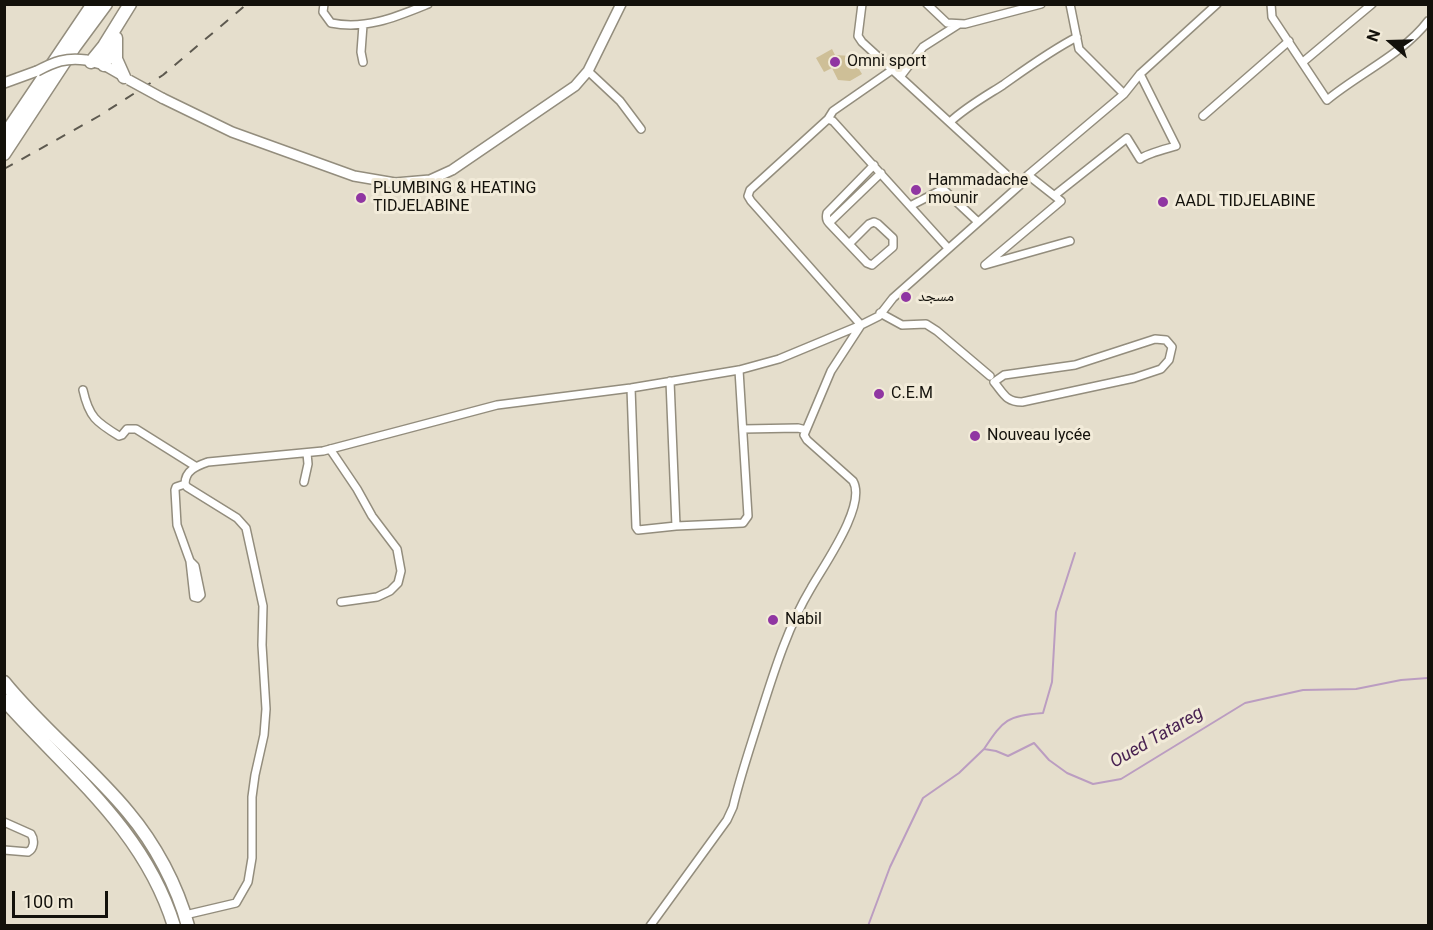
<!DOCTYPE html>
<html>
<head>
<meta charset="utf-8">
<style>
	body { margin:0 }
	#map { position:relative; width:1433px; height:930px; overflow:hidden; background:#e5decc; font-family:Roboto,sans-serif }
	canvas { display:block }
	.frame { position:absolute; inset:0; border:6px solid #13110b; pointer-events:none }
	.north { position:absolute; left:1361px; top:12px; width:60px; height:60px; -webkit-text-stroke:4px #f2ebd9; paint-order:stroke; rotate:290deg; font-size:16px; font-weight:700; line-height:24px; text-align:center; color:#13110b }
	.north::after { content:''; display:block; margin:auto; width:21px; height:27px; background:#13110b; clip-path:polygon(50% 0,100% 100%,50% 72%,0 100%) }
	.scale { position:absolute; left:12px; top:891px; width:96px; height:27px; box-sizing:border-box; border:3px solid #13110b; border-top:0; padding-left:8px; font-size:18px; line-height:21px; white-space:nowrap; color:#13110b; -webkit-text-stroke:4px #f2ebd9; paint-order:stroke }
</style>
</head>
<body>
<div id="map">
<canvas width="1433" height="930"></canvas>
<div class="frame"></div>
<div class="north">N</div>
<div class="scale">100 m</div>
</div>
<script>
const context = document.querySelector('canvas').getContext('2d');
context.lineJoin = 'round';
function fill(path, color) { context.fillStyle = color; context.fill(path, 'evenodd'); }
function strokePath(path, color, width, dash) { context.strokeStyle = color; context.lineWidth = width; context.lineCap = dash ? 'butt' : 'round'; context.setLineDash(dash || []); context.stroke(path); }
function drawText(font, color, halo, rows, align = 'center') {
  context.font = font + ' Roboto,"Noto Naskh Arabic",sans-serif'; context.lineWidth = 6; context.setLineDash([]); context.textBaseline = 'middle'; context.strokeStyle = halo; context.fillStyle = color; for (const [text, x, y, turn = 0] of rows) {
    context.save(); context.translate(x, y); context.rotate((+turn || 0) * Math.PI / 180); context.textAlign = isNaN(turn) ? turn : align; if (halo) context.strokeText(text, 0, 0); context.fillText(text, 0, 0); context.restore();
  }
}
fill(new Path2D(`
	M 832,49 L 835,55 L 851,56 L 849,58 L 854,67 L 857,66 L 862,74 L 850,81 L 838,80 L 832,68 L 824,72 L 816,58 Z`), '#cebf97');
strokePath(new Path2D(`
	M 984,749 C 1004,719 1007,716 1043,713 L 1052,682 L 1056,612 L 1075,553
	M 868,926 L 890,867 L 923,798 L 959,773 L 984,749 L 996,751 L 1008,756 L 1034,743 L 1049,760 L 1067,773 L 1093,784 L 1121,779 L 1245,703 L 1303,690 L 1356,689 L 1401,680 L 1428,678`), '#bb9dc1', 2);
const minor = new Path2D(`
	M 324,4 L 323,12 L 331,23 C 366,30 396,17 428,4
	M 862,4 L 858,36 L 862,42 L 1019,186
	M 927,4 L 947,23 L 965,24 L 1041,4
	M 1070,4 L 1079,49 L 1124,94
	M 1271,4 L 1272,17 L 1327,100 C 1358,74 1403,54 1428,21
	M 363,62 L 361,52 L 363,25
	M 1303,62 L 1372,4
	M 588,71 L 620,101 L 641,129
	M 900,77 L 923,47 L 959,24
	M 1203,116 L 1289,41
	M 828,119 L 833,111 L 892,70
	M 950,122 C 966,107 984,97 1003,85 C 1027,68 1050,51 1077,37
	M 1028,175 L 1061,201 L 985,265 L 1070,241
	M 1055,195 L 1127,138 L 1140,159 C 1148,153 1166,149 1176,146 L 1140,74
	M 910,206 L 943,189 L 978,222
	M 829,223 L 881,173
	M 849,244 L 869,224 L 874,222 L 878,224 L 893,238 L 893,247 L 872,265 L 867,263 L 829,223 C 826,220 826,217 827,213 L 874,165
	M 880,313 L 902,325 L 926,324 L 937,331 L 990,376
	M 1155,339 L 1166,340 L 1172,347 L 1169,360 L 1161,369 L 1134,378 L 1022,402 C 1006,402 1004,394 994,382 L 1004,375 L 1075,365 Z
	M 670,381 L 676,526
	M 631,388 L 636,527 L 638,530 L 676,526 L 743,523 L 748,516 L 739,370
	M 83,390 C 89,417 96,422 119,436 L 122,435 L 127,429 L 136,429 L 195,466
	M 743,429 L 798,428 L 806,430
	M 330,449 L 357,489 L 372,516 L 397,549 L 401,571 L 398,583 L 390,591 L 377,597 L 341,602
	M 304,482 L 308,464 L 307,453
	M 185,484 L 176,487 L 175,490 L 177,525 L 190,561
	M 190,561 L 195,566 L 201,595 L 198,598 L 194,597 Z
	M 4,822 L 31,834 C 35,840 34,849 28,852 L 4,850
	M 185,915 L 236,903 L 248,882 L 252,858 L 252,797 L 255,775 L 264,735 L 266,709 L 262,645 L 263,606 L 246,528 L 237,518 L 187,487 L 185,484 C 185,470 197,466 208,462 L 323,451 L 497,405 L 631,388 L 739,370 L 779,359 L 861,325 L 751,201 L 748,196 L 750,190 L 828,119 L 833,121 L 948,248
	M 650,926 L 727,820 L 733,807 C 740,777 750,748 759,719 C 773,675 787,628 811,588 C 824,565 867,505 853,481 L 807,440 L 804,435 L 831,371 L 861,325 L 879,316 L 893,298 L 1019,186 L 1028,175 L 1124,94 L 1140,74 L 1217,4`);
const secondary = new Path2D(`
	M 86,60 L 104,65 L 125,77
	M 4,83 L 37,71
	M 162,98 L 232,132 L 354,176 L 395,183 L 430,180 L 452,170 L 575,86 L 588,71 L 621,4`);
const trunk = new Path2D(`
	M 116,38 L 116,59 L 124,77
	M 91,62 L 104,46 L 130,4
	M 104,65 L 112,41
	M 4,136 L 93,4
	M 4,154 L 75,46 L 106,4
	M 4,682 C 42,729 90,766 128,812 C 155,844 177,885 188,926
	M 4,700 C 68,772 144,829 174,926`);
strokePath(minor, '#938d7d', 10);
strokePath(secondary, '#938d7d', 12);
strokePath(trunk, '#938d7d', 15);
strokePath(minor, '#fff', 7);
strokePath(secondary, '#fff', 9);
strokePath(trunk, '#fff', 12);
strokePath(new Path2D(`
	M 4,169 L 99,116 L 163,75 L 247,4`), '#5d594f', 2, [10, 10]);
const secondaryBridge = new Path2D(`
	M 37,71 C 54,62 66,57 86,60
	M 129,80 L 162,98`);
strokePath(secondaryBridge, '#938d7d', 12, []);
strokePath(secondaryBridge, '#fff', 9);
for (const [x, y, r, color] of [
	[835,62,6,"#9036a2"],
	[916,190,6,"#9036a2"],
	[361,198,6,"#9036a2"],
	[1163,202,6,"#9036a2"],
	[906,297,6,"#9036a2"],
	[879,394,6,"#9036a2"],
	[975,436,6,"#9036a2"],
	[773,620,6,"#9036a2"]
]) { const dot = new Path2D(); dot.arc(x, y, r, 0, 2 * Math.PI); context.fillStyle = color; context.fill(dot); strokePath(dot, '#f2ebd9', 2); }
drawText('16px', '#13110b', '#f2ebd9', [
	["Omni sport",847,62],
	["Hammadache",928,181],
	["mounir",928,199],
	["PLUMBING & HEATING",373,189],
	["TIDJELABINE",373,207],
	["AADL TIDJELABINE",1175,202],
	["مسجد",918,297],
	["C.E.M",891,394],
	["Nouveau lycée",987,436],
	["Nabil",785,620]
], 'left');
drawText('italic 18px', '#492352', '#f2ebd9', [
	["Oued Tatareg",1157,738,-30]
]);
</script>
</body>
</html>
